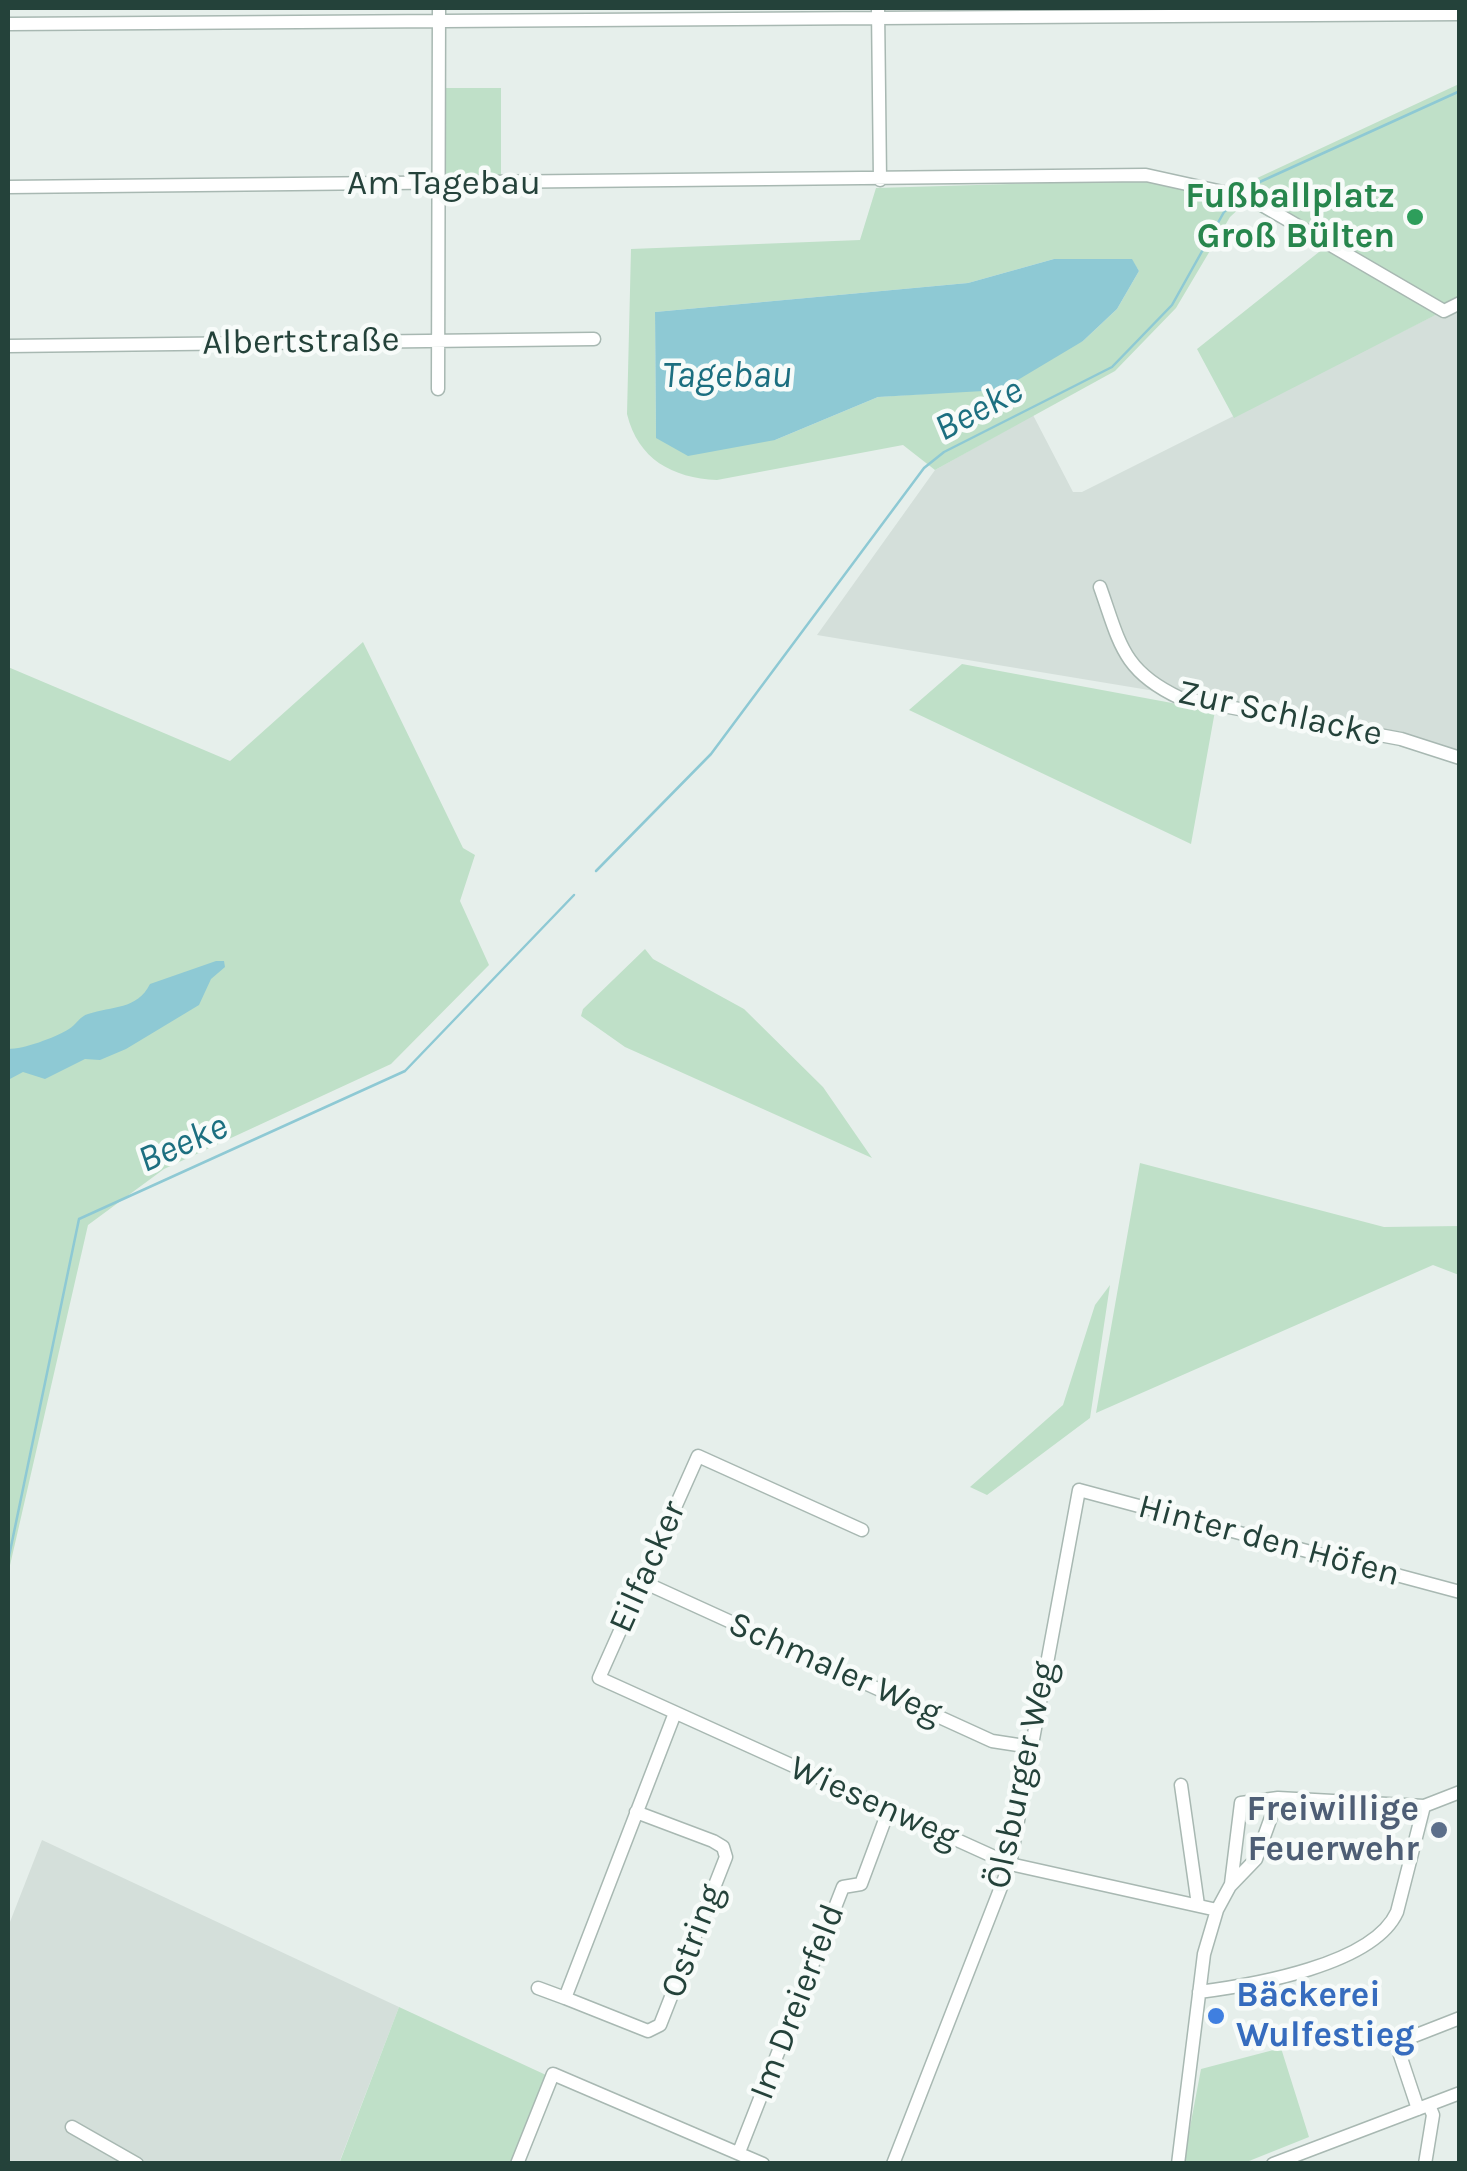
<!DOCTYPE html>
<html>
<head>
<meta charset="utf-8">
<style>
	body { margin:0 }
	#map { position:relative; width:1467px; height:2171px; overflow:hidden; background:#e6efeb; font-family:Karla,sans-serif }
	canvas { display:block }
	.frame { position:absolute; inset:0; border:10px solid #24423a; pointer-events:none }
</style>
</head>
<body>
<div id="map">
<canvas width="1467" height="2171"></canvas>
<div class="frame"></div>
</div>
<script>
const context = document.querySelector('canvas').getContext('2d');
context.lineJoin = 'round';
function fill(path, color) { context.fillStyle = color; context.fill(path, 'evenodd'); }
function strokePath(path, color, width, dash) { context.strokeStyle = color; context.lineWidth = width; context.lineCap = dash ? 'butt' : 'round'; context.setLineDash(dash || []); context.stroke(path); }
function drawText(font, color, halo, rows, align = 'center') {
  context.font = font + ' Karla,sans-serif'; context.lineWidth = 9; context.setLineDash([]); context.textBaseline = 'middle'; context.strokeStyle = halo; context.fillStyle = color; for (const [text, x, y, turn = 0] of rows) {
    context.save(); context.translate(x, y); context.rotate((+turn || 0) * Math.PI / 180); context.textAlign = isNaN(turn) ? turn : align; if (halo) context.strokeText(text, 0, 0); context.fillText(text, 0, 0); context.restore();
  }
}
fill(new Path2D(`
	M 1459,303 L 1459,751 L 1402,732 L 817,635 L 935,470 L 1033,415 L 1073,492 L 1082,492 Z
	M 42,1840 L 399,2007 L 339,2163 L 8,2163 L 8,1927 Z`), '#d4dfda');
fill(new Path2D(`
	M 1459,84 L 1459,303 L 1234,418 L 1197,349 L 1324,248 L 1244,204 L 1230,217 L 1176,308 L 1115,371 L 935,470 L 903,445 L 717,480 C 672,478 638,459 627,414 L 631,249 L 860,240 L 876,188 L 1145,180 L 1225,193 ZM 1054,259 L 1131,259 L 1139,271 L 1117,309 L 1083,341 L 937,393 L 878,397 L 775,440 L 656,437 L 655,312 L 968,283 Z
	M 441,88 L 501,88 L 501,175 L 441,176 Z
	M 363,642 L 463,848 L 475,855 L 460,901 L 489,965 L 391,1064 L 164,1169 L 88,1225 L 8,1574 L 8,667 L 230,761 Z
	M 962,664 L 1215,711 L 1191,844 L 909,710 Z
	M 645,949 L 653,959 L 744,1009 L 823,1087 L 872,1158 L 625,1047 L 581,1016 L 583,1009 Z
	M 1140,1163 L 1384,1227 L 1459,1226 L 1459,1275 L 1433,1265 L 1096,1413 Z
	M 1110,1285 L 1090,1418 L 987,1495 L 970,1487 L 1063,1405 L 1095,1305 Z
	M 399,2007 L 546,2075 L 510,2163 L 339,2164 Z
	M 1281,2048 L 1309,2137 L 1244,2163 L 1183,2164 L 1201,2069 Z`), '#bfe0c8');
fill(new Path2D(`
	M 1054,259 L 1132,259 L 1139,271 L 1117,309 L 1083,341 L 1001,390 L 878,397 L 775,440 L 688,456 L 656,438 L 655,312 L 968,283 Z
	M 216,961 L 224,961 L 225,967 L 211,979 L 199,1005 L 126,1049 L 100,1060 L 85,1059 L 45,1079 L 23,1072 L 8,1080 L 8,1049 C 24,1049 54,1038 69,1029 C 76,1025 80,1016 88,1014 C 112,1006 137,1010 150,984 Z`), '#8ec9d4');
strokePath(new Path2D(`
	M 1244,193 L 1253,185 L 1460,91
	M 596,871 L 711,754 L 924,468 L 944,452 L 1112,367 L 1172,305 L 1224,212 L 1235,202
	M 8,1561 L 79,1219 L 405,1071 L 574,895`), '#8ec9d4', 2.5);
const minor = new Path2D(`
	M 878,8 L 880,180
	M 8,24 L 1460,14
	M 8,187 L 1146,175 L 1250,198 L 1444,311 L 1460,303
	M 8,346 L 594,339
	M 438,389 L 439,8
	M 1100,587 C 1120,643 1122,671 1180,698 L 1401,739 L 1460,758
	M 862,1530 L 698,1456 L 599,1678 L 1010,1864 L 1217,1910
	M 641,1581 L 992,1741 L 1031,1747
	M 1181,1785 L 1198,1905
	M 636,1812 L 713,1841 L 723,1847 L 726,1857 L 660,2025 L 648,2031 L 565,1998 L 675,1713
	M 1231,1884 L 1241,1803 L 1278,1798
	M 538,1988 L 565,1998
	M 1199,1992 C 1253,1985 1373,1965 1397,1912 L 1424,1806
	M 1418,2109 L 1396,2043 L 1460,2018
	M 72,2127 L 137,2164
	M 739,2152 L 843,1887 L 861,1884 L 889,1809
	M 517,2164 L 553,2074 L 763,2164
	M 893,2164 L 1010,1864 L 1079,1490 L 1460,1592
	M 1178,2164 L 1204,1954 L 1217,1910 L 1230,1886 L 1256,1859 L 1278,1798 L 1424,1806 L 1460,1792
	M 1273,2164 L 1460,2093
	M 1425,2164 L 1433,2115 L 1429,2105`);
strokePath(minor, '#a8b8b2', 15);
strokePath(minor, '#fff', 12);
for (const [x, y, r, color] of [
	[1415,217,10,"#2e9e5b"],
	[1439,1830,10,"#5c6f8a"],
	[1216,2016,10,"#3f7fe0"]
]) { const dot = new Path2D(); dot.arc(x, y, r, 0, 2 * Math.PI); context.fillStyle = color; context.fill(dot); strokePath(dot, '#f7fbf9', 4); }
drawText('35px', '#24423a', '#f7fbf9', [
	["Am Tagebau",444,184],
	["Albertstraße",301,342,-1],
	["Zur Schlacke",1280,714,12],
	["Hinter den Höfen",1269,1541,15],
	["Eilfacker",648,1567,-66],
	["Schmaler Weg",835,1669,24],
	["Ölsburger Weg",1022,1775,-78],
	["Wiesenweg",874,1803,24],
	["Ostring",693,1941,-69],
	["Im Dreierfeld",798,2002,-69]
]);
drawText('bold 35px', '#27864d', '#f7fbf9', [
	["Fußballplatz",1395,197],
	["Groß Bülten",1395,237]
], 'right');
drawText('bold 35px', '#4e5e75', '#f7fbf9', [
	["Freiwillige",1419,1810],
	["Feuerwehr",1419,1850]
], 'right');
drawText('bold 35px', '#366cbe', '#f7fbf9', [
	["Bäckerei",1236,1996],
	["Wulfestieg",1236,2036]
], 'left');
drawText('italic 38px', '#1c6f80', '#f7fbf9', [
	["Tagebau",727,376],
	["Beeke",979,410,-28],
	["Beeke",183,1144,-24]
]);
</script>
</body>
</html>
